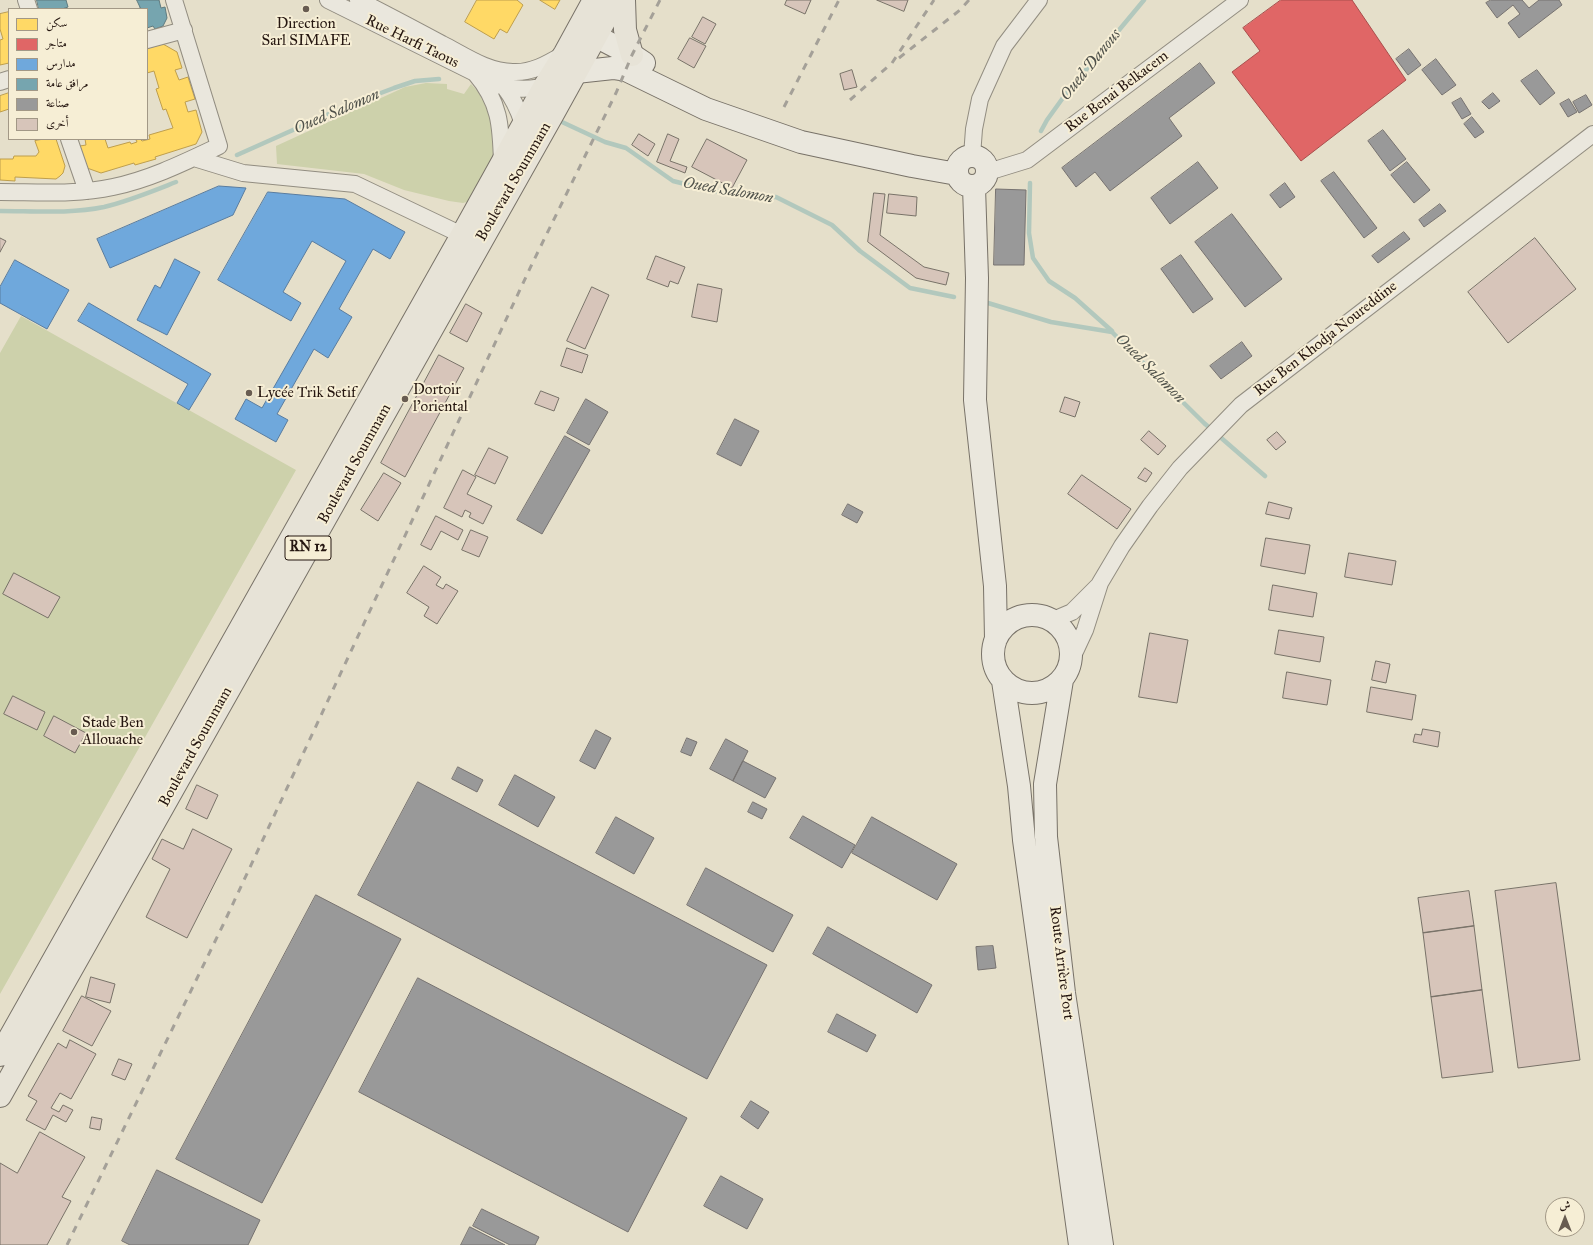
<!DOCTYPE html>
<html>
<head>
<meta charset="utf-8">
<style>
	body { margin:0 }
	#map { position:relative; width:1593px; height:1245px; overflow:hidden; background:#e5dfca; font-family:"IM FELL Great Primer",Amiri,serif }
	canvas { display:block }
	.legend { position:absolute; left:8px; top:8px; width:140px; height:132px; box-sizing:border-box; background:#f6eed5; border:1px solid #a29886; margin:0; padding:5px 7px; list-style:none; font-size:12px; color:#251610 }
	.legend li { display:flex; align-items:center; gap:8px; height:20px }
	.legend b { width:20px; border:1px solid #a29886 }
	.north { position:absolute; left:1545px; top:1197px; width:40px; height:40px; box-sizing:border-box; background:#f6eed5; border:1px solid #a29886; border-radius:50%; rotate:0deg; font-size:11px; font-weight:700; line-height:16px; text-align:center; color:#251610 }
	.north::after { content:''; display:block; margin:auto; width:14px; height:18px; background:#685c51; clip-path:polygon(50% 0,100% 100%,50% 72%,0 100%) }
</style>
</head>
<body>
<div id="map">
<canvas width="1593" height="1245"></canvas>
<ul class="legend">
<li><b style="height:11px;background:#ffd966"></b>سكن</li>
<li><b style="height:11px;background:#e06666"></b>متاجر</li>
<li><b style="height:11px;background:#6fa8dc"></b>مدارس</li>
<li><b style="height:11px;background:#76a5af"></b>مرافق عامة</li>
<li><b style="height:11px;background:#999"></b>صناعة</li>
<li><b style="height:11px;background:#d7c5ba"></b>أخرى</li>
</ul>
<div class="north">ش</div>
</div>
<script>
const context = document.querySelector('canvas').getContext('2d');
context.lineJoin = 'round';
function fill(path, color) { context.fillStyle = color; context.fill(path, 'evenodd'); }
function strokePath(path, color, width, dash) { context.strokeStyle = color; context.lineWidth = width; context.lineCap = dash ? 'butt' : 'round'; context.setLineDash(dash || []); context.stroke(path); }
function drawText(font, color, halo, rows, align = 'center') {
  context.font = font + ' "IM FELL Great Primer",serif'; context.lineWidth = 4; context.setLineDash([]); context.textBaseline = 'middle'; context.strokeStyle = halo; context.fillStyle = color; for (const [text, x, y, turn = 0] of rows) {
    context.save(); context.translate(x, y); context.rotate((+turn || 0) * Math.PI / 180); context.textAlign = isNaN(turn) ? turn : align; if (halo) context.strokeText(text, 0, 0); context.fillText(text, 0, 0); context.restore();
  }
}
fill(new Path2D(`
	M 426,83 L 447,84 L 447,89 L 464,94 L 471,84 C 489,101 498,138 492,162 C 489,173 477,190 471,201 L 463,203 L 449,201 L 404,190 L 364,174 L 277,164 L 276,146 L 405,87 Z
	M 21,316 L 296,470 L 0,994 L 0,353 Z`), '#cdd1ab');
const homes = new Path2D(`
	M 477,0 L 517,0 L 523,5 L 507,33 L 500,29 L 494,39 L 465,22 Z
	M 540,0 L 560,0 L 555,9 Z
	M 9,12 L 9,63 L 0,65 L 0,40 L 3,39 L 0,29 L 0,14 Z
	M 163,44 L 177,52 L 182,68 L 175,70 L 179,80 L 188,77 L 195,99 L 185,102 L 188,112 L 196,110 L 202,132 L 196,144 L 155,157 L 156,159 L 135,165 L 134,163 L 101,173 L 87,168 L 80,146 L 86,145 L 85,139 L 105,139 L 108,148 L 130,142 L 131,144 L 137,142 L 136,140 L 140,139 L 142,141 L 150,139 L 149,135 L 173,128 L 166,109 L 163,110 L 156,89 L 159,88 L 154,71 L 147,73 L 147,49 Z
	M 9,93 L 9,109 L 0,112 L 0,96 Z
	M 44,139 L 56,139 L 65,166 L 63,173 L 60,176 L 56,179 L 15,177 L 15,181 L 0,180 L 0,159 L 13,159 L 14,156 L 36,156 L 39,152 L 35,141 Z`);
fill(homes, '#ffd966');
strokePath(homes, '#be9e4c', 1);
const shops = new Path2D(`
	M 1281,0 L 1352,0 L 1406,80 L 1301,161 L 1232,72 L 1260,51 L 1243,28 Z`);
fill(shops, '#e06666');
strokePath(shops, '#a84e4c', 1);
const schools = new Path2D(`
	M 219,186 L 246,188 L 233,215 L 110,268 L 97,239 Z
	M 268,192 L 345,199 L 405,232 L 390,259 L 373,249 L 339,309 L 352,317 L 328,358 L 314,349 L 277,414 L 288,420 L 276,442 L 235,419 L 246,399 L 262,408 L 346,261 L 312,241 L 283,292 L 301,303 L 291,321 L 218,280 Z
	M 175,259 L 200,272 L 167,335 L 137,320 L 155,285 L 160,288 Z
	M 15,260 L 69,290 L 47,329 L 0,303 L 0,287 Z
	M 89,303 L 211,374 L 189,410 L 177,403 L 188,384 L 78,321 Z`);
fill(schools, '#6fa8dc');
strokePath(schools, '#597c9f', 1);
const public = new Path2D(`
	M 37,0 L 66,0 L 68,7 L 62,9 L 39,9 Z
	M 137,0 L 159,0 L 161,8 L 165,7 L 167,18 L 163,26 L 155,29 L 153,26 L 147,28 L 147,9 L 137,9 L 140,8 Z`);
fill(public, '#76a5af');
strokePath(public, '#5e7a7f', 1);
const industry = new Path2D(`
	M 1491,0 L 1522,0 L 1529,8 L 1539,0 L 1559,0 L 1562,5 L 1519,38 L 1508,23 L 1520,14 L 1513,5 L 1497,18 L 1486,3 Z
	M 1409,49 L 1421,65 L 1408,75 L 1396,59 Z
	M 1436,59 L 1456,85 L 1442,95 L 1422,70 Z
	M 1200,63 L 1215,83 L 1169,118 L 1182,136 L 1110,191 L 1095,172 L 1076,187 L 1062,168 Z
	M 1537,70 L 1555,93 L 1540,105 L 1521,81 Z
	M 1493,93 L 1500,101 L 1489,109 L 1482,102 Z
	M 1586,95 L 1592,105 L 1579,113 L 1573,102 Z
	M 1461,98 L 1471,114 L 1462,119 L 1452,103 Z
	M 1569,99 L 1577,112 L 1568,117 L 1560,104 Z
	M 1472,117 L 1484,132 L 1475,138 L 1464,124 Z
	M 1383,130 L 1406,159 L 1390,171 L 1368,141 Z
	M 1198,162 L 1218,188 L 1170,224 L 1151,198 Z
	M 1407,162 L 1430,190 L 1414,203 L 1391,175 Z
	M 1334,172 L 1377,228 L 1364,238 L 1321,181 Z
	M 1285,183 L 1295,197 L 1280,208 L 1270,195 Z
	M 996,189 L 1026,190 L 1024,265 L 994,265 Z
	M 1440,204 L 1446,211 L 1424,227 L 1419,220 Z
	M 1232,214 L 1282,279 L 1245,307 L 1195,242 Z
	M 1404,232 L 1410,239 L 1378,263 L 1372,256 Z
	M 1181,255 L 1213,299 L 1193,313 L 1161,269 Z
	M 1242,342 L 1252,356 L 1221,379 L 1210,366 Z
	M 586,399 L 608,412 L 589,445 L 567,433 Z
	M 735,419 L 759,431 L 741,466 L 717,454 Z
	M 565,436 L 590,450 L 542,534 L 517,520 Z
	M 848,504 L 863,512 L 857,523 L 842,515 Z
	M 596,730 L 611,738 L 595,769 L 580,761 Z
	M 687,738 L 697,742 L 691,756 L 681,752 Z
	M 726,739 L 748,751 L 733,781 L 710,769 Z
	M 743,761 L 776,778 L 765,798 L 733,781 Z
	M 458,767 L 483,780 L 477,792 L 452,779 Z
	M 515,775 L 555,797 L 538,827 L 499,805 Z
	M 418,782 L 767,965 L 707,1079 L 358,895 Z
	M 753,802 L 767,809 L 762,819 L 748,812 Z
	M 803,816 L 855,845 L 842,868 L 790,838 Z
	M 616,817 L 654,838 L 634,874 L 596,853 Z
	M 872,817 L 957,864 L 937,900 L 852,853 Z
	M 706,868 L 793,915 L 773,952 L 687,905 Z
	M 316,895 L 401,939 L 262,1203 L 176,1159 Z
	M 828,927 L 932,985 L 917,1013 L 813,954 Z
	M 993,946 L 996,968 L 978,970 L 976,947 Z
	M 418,978 L 687,1118 L 628,1232 L 359,1092 Z
	M 837,1014 L 876,1035 L 867,1052 L 828,1032 Z
	M 751,1101 L 769,1112 L 758,1129 L 741,1117 Z
	M 157,1170 L 260,1220 L 248,1245 L 130,1245 L 122,1241 Z
	M 721,1176 L 763,1199 L 747,1229 L 704,1206 Z
	M 482,1209 L 539,1237 L 535,1245 L 510,1245 L 473,1226 Z
	M 470,1227 L 505,1245 L 461,1245 Z`);
fill(industry, '#999');
strokePath(industry, '#767270', 1);
strokePath(new Path2D(`
	M 562,122 L 605,142 L 626,148 L 673,181 L 705,189 L 748,197 L 776,197 L 832,225 L 860,251 L 910,288 L 954,297
	M 1041,131 L 1047,120 L 1065,95 L 1144,0
	M 237,155 L 349,105 L 394,88 L 415,81 L 439,79
	M 1030,183 L 1029,233 L 1033,258 L 1049,281 L 1075,298 L 1112,331
	M 0,211 C 34,211 70,214 104,207 C 129,201 153,191 176,182
	M 988,303 L 1051,322 L 1112,332 L 1204,423 L 1265,476`), '#b2c8bd', 4.5);
const building = new Path2D(`
	M 787,0 L 811,0 L 805,14 L 785,5 Z
	M 877,0 L 908,0 L 904,11 Z
	M 703,17 L 716,24 L 705,44 L 692,37 Z
	M 690,38 L 706,46 L 694,68 L 678,59 Z
	M 852,70 L 857,87 L 844,90 L 840,74 Z
	M 639,134 L 655,144 L 648,156 L 632,145 Z
	M 668,134 L 679,139 L 670,161 L 687,167 L 685,173 L 657,162 Z
	M 707,139 L 747,160 L 732,188 L 692,167 Z
	M 874,193 L 885,194 L 880,235 L 924,267 L 949,273 L 946,285 L 916,278 L 868,242 Z
	M 889,194 L 917,197 L 916,216 L 887,213 Z
	M 0,238 L 6,241 L 0,252 Z
	M 1535,238 L 1576,289 L 1508,343 L 1468,292 Z
	M 656,256 L 685,267 L 678,284 L 670,281 L 668,287 L 647,279 Z
	M 698,284 L 722,289 L 717,322 L 692,317 Z
	M 592,287 L 609,295 L 585,349 L 567,341 Z
	M 466,304 L 482,313 L 467,342 L 450,333 Z
	M 567,348 L 588,355 L 582,373 L 561,366 Z
	M 439,355 L 464,368 L 405,477 L 381,463 Z
	M 541,391 L 559,398 L 554,411 L 535,404 Z
	M 1065,397 L 1080,402 L 1075,417 L 1060,412 Z
	M 1149,431 L 1166,446 L 1158,455 L 1141,440 Z
	M 1277,432 L 1286,442 L 1276,450 L 1267,440 Z
	M 489,448 L 508,457 L 495,484 L 475,475 Z
	M 1145,468 L 1152,473 L 1146,482 L 1138,478 Z
	M 463,470 L 476,477 L 467,494 L 492,506 L 483,524 L 469,517 L 471,513 L 465,510 L 462,517 L 444,508 Z
	M 384,473 L 401,483 L 378,521 L 361,510 Z
	M 1082,475 L 1131,509 L 1117,529 L 1068,494 Z
	M 1269,502 L 1292,508 L 1289,519 L 1266,514 Z
	M 436,516 L 463,530 L 458,540 L 441,531 L 431,550 L 421,545 Z
	M 471,530 L 488,537 L 479,557 L 462,550 Z
	M 1266,538 L 1310,545 L 1305,574 L 1261,566 Z
	M 1349,553 L 1396,561 L 1392,585 L 1345,577 Z
	M 424,566 L 441,577 L 436,585 L 443,589 L 446,584 L 458,591 L 437,624 L 424,616 L 429,607 L 407,593 Z
	M 14,573 L 60,597 L 48,618 L 3,594 Z
	M 1273,585 L 1317,593 L 1313,617 L 1269,610 Z
	M 1279,630 L 1324,637 L 1320,662 L 1275,654 Z
	M 1150,633 L 1188,640 L 1177,703 L 1139,697 Z
	M 1376,661 L 1390,664 L 1386,683 L 1372,680 Z
	M 1287,672 L 1331,680 L 1327,705 L 1283,698 Z
	M 1371,687 L 1416,695 L 1412,720 L 1367,712 Z
	M 13,696 L 45,712 L 37,730 L 4,714 Z
	M 54,716 L 86,733 L 75,753 L 44,736 Z
	M 1423,729 L 1440,732 L 1438,747 L 1413,742 L 1415,734 L 1421,735 Z
	M 197,785 L 218,795 L 207,819 L 186,809 Z
	M 193,829 L 232,849 L 187,938 L 146,917 L 170,869 L 152,859 L 162,839 L 183,849 Z
	M 1556,883 L 1580,1060 L 1518,1068 L 1495,891 Z
	M 1469,891 L 1474,926 L 1423,933 L 1418,898 Z
	M 1474,926 L 1482,990 L 1431,997 L 1423,933 Z
	M 91,977 L 115,984 L 110,1003 L 86,997 Z
	M 1482,990 L 1493,1072 L 1442,1078 L 1431,997 Z
	M 82,996 L 111,1011 L 92,1046 L 63,1031 Z
	M 70,1040 L 96,1054 L 71,1099 L 60,1093 L 51,1108 L 59,1112 L 63,1105 L 73,1110 L 66,1122 L 53,1115 L 45,1130 L 26,1120 L 37,1101 L 28,1096 L 58,1043 L 66,1048 Z
	M 119,1059 L 132,1064 L 125,1080 L 112,1075 Z
	M 92,1117 L 102,1119 L 100,1130 L 90,1128 Z
	M 40,1132 L 85,1157 L 62,1197 L 71,1201 L 47,1245 L 0,1245 L 0,1163 L 17,1173 Z`);
fill(building, '#d7c5ba');
strokePath(building, '#787268', 1);
const street = new Path2D(`
	M 26,0 L 29,9
	M 328,0 L 475,73 C 500,102 501,126 502,163
	M 358,0 C 386,14 414,29 442,44 C 464,55 487,72 513,72 C 532,73 547,64 564,54
	M 147,40 L 184,30
	M 484,67 C 505,82 519,106 525,132
	M 0,82 L 9,79
	M 498,85 C 516,90 534,90 551,84
	M 69,139 L 87,191
	M 972,156 L 974,129 L 980,99 L 1004,46 L 1039,0
	M 194,158 L 243,173 L 355,184 L 462,235
	M 988,172 L 1027,160 L 1240,0
	M 0,192 C 37,192 77,195 113,187 C 151,179 185,162 219,146 L 174,0
	M 1053,620 L 1072,612 L 1098,586
	M 1072,658 L 1085,630 L 1100,583 L 1122,546 L 1150,506 L 1180,468 L 1241,405 L 1593,134`);
const secondary = new Path2D(`
	M 580,28 L 632,55 L 644,63
	M 576,72 L 613,68 L 626,70 L 706,109 L 801,142 L 912,166 L 957,174
	M957 171a15 15 0 1 1 30 0a15 15 0 1 1-30 0Z
	M 974,187 L 977,278 L 975,400 L 995,586 L 996,639
	M993 654a39 39 0 1 1 78 0a39 39 0 1 1-78 0Z
	M 1062,680 L 1045,784 L 1046,837 L 1064,993 L 1102,1245
	M 1003,681 L 1019,786 L 1024,840 L 1080,1245`);
const primary = new Path2D(`
	M 624,0 L 625,30 L 632,55
	M 0,1055 L 462,235 L 544,87 L 565,53 L 594,0
	M 0,1096 L 554,112 L 616,0`);
strokePath(street, '#928d81', 18);
strokePath(secondary, '#787268', 24);
strokePath(primary, '#787268', 24);
strokePath(street, '#eae7dd', 16);
strokePath(secondary, '#eae7dd', 22);
strokePath(primary, '#e7e3d7', 22);
strokePath(new Path2D(`
	M 899,58 L 960,10 L 969,0
	M 850,100 L 892,63 L 934,0
	M 784,107 L 839,0
	M 67,1245 L 223,925 L 532,264 L 616,93 L 632,55 L 660,0`), '#a4a098', 3, [7, 7]);
for (const [x, y, r, color] of [
	[306,9,4,"#685c51"],
	[249,393,4,"#685c51"],
	[405,399,4,"#685c51"],
	[74,732,4,"#685c51"]
]) { const dot = new Path2D(); dot.arc(x, y, r, 0, 2 * Math.PI); context.fillStyle = color; context.fill(dot); strokePath(dot, '#f6eed5', 1.5); }
for (const [x, y, w] of [
	[308,548,46]
]) { const box = new Path2D(); box.roundRect(x - w / 2, y - 12, w, 24, 3); context.fillStyle = '#f6eed5'; context.fill(box); strokePath(box, '#251610', 1); }
drawText('bold 14px', '#251610', null, [
	["RN 12",308,548]
]);
drawText('15px', '#251610', '#f6eed5', [
	["Direction",306,24,"center"],
	["Sarl SIMAFE",306,41,"center"],
	["Dortoir",413,390],
	["l'oriental",413,407],
	["Lycée Trik Setif",257,393],
	["Stade Ben",82,723],
	["Allouache",82,740]
], 'left');
drawText('15px', '#251610', '#f6eed5', [
	["Rue Harfi Taous",412,42,26],
	["Rue Benai Belkacem",1117,92,-37],
	["Boulevard Soummam",514,182,-60],
	["Rue Ben Khodja Noureddine",1326,339,-38],
	["Boulevard Soummam",355,464,-61],
	["Boulevard Soummam",196,747,-61],
	["Route Arrière Port",1061,963,83]
]);
drawText('italic 16px', '#4f514a', '#f6eed5', [
	["Oued Danous",1091,65,-51],
	["Oued Salomon",337,112,-23],
	["Oued Salomon",728,191,10],
	["Oued Salomon",1150,369,45]
]);
</script>
</body>
</html>
